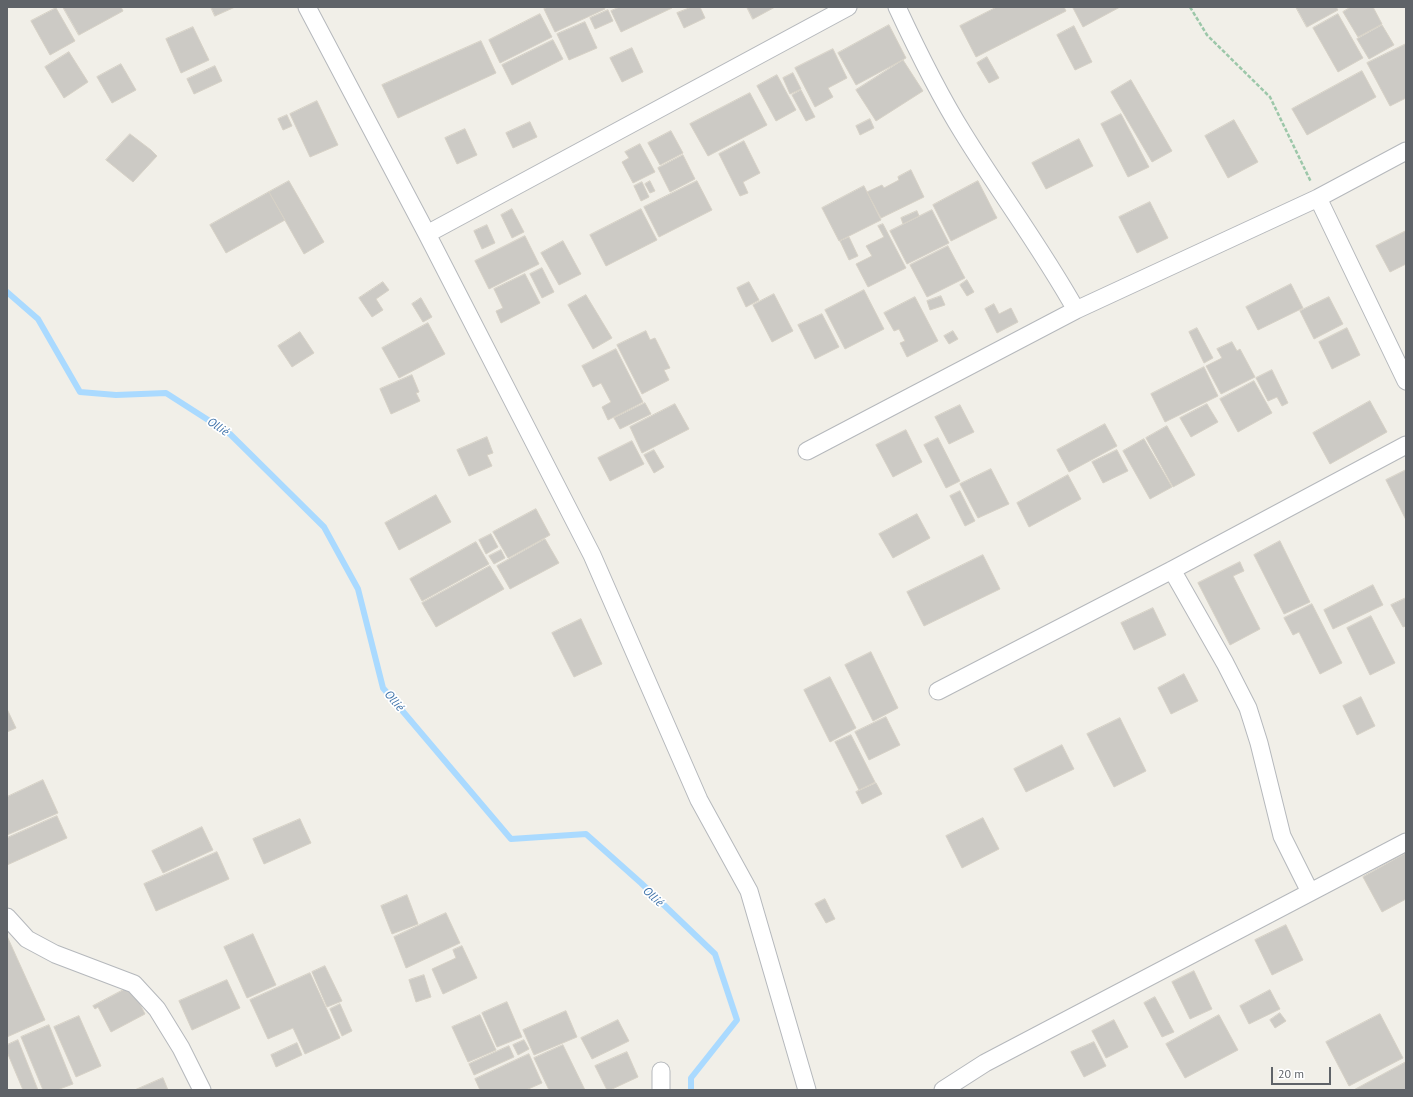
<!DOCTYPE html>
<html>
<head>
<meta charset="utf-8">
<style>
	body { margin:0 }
	#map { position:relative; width:1413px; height:1097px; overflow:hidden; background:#f1efe8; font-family:"PT Sans",sans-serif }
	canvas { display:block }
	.frame { position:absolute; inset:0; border:8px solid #5f6368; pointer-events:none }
	.scale { position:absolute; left:1271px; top:1067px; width:60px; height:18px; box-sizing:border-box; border:2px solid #5f6368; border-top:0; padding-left:5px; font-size:12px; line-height:14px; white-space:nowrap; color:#5f6368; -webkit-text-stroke:3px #fff; paint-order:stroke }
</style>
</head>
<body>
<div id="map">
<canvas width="1413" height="1097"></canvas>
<div class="frame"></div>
<div class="scale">20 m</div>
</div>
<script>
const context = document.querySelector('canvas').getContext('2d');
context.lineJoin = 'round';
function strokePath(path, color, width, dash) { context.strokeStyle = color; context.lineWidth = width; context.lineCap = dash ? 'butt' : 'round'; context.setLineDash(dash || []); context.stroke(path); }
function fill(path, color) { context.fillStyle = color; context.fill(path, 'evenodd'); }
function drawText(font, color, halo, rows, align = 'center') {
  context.font = font + ' "PT Sans",sans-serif'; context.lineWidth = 3.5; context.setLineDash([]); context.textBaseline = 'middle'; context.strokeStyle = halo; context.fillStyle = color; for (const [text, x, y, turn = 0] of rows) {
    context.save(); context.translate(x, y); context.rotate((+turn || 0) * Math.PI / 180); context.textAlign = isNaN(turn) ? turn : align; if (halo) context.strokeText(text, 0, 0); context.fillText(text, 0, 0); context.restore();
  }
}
strokePath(new Path2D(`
	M 7,292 L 38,319 L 80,392 L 116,395 L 166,393 L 230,434 L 324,527 L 358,589 L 383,688 L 511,839 L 586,834 L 641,883 L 715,954 L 737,1020 L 691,1078 L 691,1090`), '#aadaff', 6);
const building = new Path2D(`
	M 63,7 L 121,7 L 123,11 L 79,35 Z
	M 211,7 L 235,7 L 215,16 Z
	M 548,7 L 604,7 L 605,9 L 555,32 L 544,9 Z
	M 620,7 L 672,7 L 672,8 L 621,32 L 611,11 Z
	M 692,7 L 700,7 L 705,18 L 684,28 L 677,13 Z
	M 747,7 L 775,7 L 753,19 Z
	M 997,7 L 1064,7 L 1066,11 L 976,57 L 960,26 Z
	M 1075,7 L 1120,7 L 1083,27 L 1073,8 Z
	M 1296,7 L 1336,7 L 1338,10 L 1307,27 Z
	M 1351,7 L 1373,7 L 1382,24 L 1358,37 L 1343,12 Z
	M 56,8 L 75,41 L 50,55 L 31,21 Z
	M 608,10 L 613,21 L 595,29 L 590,18 Z
	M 540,14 L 552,37 L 500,63 L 489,40 Z
	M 1338,14 L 1363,58 L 1338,72 L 1313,28 Z
	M 585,22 L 597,48 L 569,60 L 557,34 Z
	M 889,25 L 906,58 L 856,85 L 838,53 Z
	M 1382,25 L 1394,45 L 1369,59 L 1357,39 Z
	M 1074,26 L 1092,62 L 1075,70 L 1057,35 Z
	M 193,27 L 209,60 L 181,73 L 166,39 Z
	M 553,40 L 563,59 L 512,85 L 502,65 Z
	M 481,41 L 496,73 L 398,118 L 382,85 Z
	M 1406,44 L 1406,98 L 1390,106 L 1367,63 Z
	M 632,48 L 643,72 L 622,82 L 610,58 Z
	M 833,49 L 847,78 L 828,88 L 833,97 L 815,107 L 795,68 Z
	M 69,52 L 88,82 L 64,98 L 45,67 Z
	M 987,57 L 999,78 L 989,83 L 977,63 Z
	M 903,60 L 923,91 L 876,121 L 856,90 Z
	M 121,64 L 136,90 L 112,103 L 97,77 Z
	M 215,66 L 222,81 L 194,94 L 187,79 Z
	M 1362,71 L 1376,97 L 1307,135 L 1292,109 Z
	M 793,73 L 801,89 L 790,94 L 783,78 Z
	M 777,75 L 796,110 L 776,121 L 757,86 Z
	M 1131,80 L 1172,151 L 1152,162 L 1111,92 Z
	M 801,90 L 815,117 L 806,121 L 792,95 Z
	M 750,93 L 767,125 L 708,156 L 690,124 Z
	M 317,101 L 338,145 L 310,157 L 290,114 Z
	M 1121,114 L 1149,167 L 1128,177 L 1101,124 Z
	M 287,115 L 292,126 L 283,130 L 278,119 Z
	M 870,119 L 874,128 L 860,135 L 856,126 Z
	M 1234,120 L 1258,162 L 1228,178 L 1205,136 Z
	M 530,122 L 537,137 L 513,148 L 506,133 Z
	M 465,129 L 477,155 L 457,164 L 445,138 Z
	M 671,131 L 683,153 L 660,165 L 648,143 Z
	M 130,134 L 151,150 L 157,156 L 133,182 L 106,160 Z
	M 1079,139 L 1093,166 L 1046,189 L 1032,163 Z
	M 744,141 L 760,173 L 743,182 L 748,193 L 740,196 L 719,154 Z
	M 640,144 L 655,172 L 633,183 L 622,162 L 629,158 L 625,152 Z
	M 683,155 L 695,179 L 670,192 L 658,168 Z
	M 911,170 L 924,197 L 881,218 L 867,192 L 882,185 L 884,188 L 899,180 L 898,177 Z
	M 289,181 L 324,242 L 304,254 L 269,192 Z
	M 650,181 L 655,191 L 650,193 L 645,184 Z
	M 697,181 L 712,210 L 659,237 L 644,207 Z
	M 978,181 L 997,218 L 951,241 L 933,205 Z
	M 642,182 L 649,197 L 641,201 L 634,186 Z
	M 864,186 L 881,220 L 839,241 L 822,208 Z
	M 269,192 L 285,220 L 226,253 L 210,225 Z
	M 1150,202 L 1168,238 L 1137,253 L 1119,217 Z
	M 512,209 L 524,232 L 512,238 L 501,215 Z
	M 641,209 L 657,240 L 606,266 L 590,235 Z
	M 932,210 L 949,243 L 907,264 L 890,231 Z
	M 917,211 L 919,216 L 903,224 L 901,218 Z
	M 883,224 L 906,268 L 868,287 L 856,264 L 872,256 L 866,246 L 884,237 L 878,226 Z
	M 487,225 L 495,243 L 482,249 L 474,231 Z
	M 1406,231 L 1406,264 L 1390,272 L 1376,246 Z
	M 525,236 L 539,264 L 489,289 L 475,261 Z
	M 849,237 L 858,256 L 849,260 L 840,241 Z
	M 563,241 L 581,274 L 559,285 L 541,253 Z
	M 948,246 L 965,278 L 927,297 L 910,265 Z
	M 542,268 L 554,292 L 542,298 L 530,274 Z
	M 525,274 L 540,303 L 501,323 L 496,311 L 503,308 L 494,289 Z
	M 967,280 L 974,292 L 967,296 L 960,285 Z
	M 383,282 L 389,290 L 376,299 L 383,310 L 372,317 L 359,298 Z
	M 749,282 L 759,300 L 746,307 L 737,288 Z
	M 1291,284 L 1303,308 L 1258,330 L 1246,307 Z
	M 864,290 L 884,329 L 845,349 L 825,310 Z
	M 774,294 L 793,331 L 772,342 L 753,305 Z
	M 586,295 L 612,338 L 593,349 L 568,305 Z
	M 941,296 L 945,305 L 930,310 L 927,301 Z
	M 915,297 L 938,341 L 907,357 L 900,343 L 905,341 L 899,329 L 894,331 L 884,313 Z
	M 1329,297 L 1343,324 L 1314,339 L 1300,311 Z
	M 421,298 L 432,317 L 423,322 L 412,304 Z
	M 994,304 L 999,314 L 1011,308 L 1018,322 L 997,333 L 985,309 Z
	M 822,314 L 839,347 L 815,359 L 798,325 Z
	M 428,323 L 445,354 L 399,378 L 382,348 Z
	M 1197,328 L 1213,358 L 1204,363 L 1189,332 Z
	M 1347,328 L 1360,355 L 1332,369 L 1319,342 Z
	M 646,331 L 650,340 L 655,338 L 670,368 L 664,370 L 669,380 L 642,394 L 617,345 Z
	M 953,331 L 958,339 L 949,344 L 944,336 Z
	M 300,332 L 314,353 L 292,367 L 278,346 Z
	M 1232,342 L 1237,351 L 1240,349 L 1255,377 L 1221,394 L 1206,366 L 1222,358 L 1217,349 Z
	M 616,349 L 643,402 L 608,420 L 602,407 L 611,402 L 601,383 L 593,387 L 582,366 Z
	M 1204,367 L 1218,396 L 1165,422 L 1151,394 Z
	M 1272,370 L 1288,403 L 1282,406 L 1277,397 L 1268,401 L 1256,378 Z
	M 412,375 L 419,392 L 416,393 L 420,401 L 391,414 L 380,389 Z
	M 1254,381 L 1272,413 L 1238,432 L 1220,399 Z
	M 1370,401 L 1387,432 L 1330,464 L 1313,433 Z
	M 645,403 L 651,414 L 620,429 L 614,418 Z
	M 675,404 L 689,429 L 642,453 L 630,427 Z
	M 1207,404 L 1218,422 L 1191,437 L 1180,418 Z
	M 960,405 L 974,432 L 949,444 L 935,417 Z
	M 1105,424 L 1117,446 L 1069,472 L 1057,450 Z
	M 1167,426 L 1195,475 L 1173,487 L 1146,438 Z
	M 906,430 L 922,462 L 893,477 L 876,445 Z
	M 487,437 L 493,453 L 487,455 L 492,466 L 469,476 L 457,450 Z
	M 938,438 L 960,481 L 946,488 L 924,445 Z
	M 1144,439 L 1172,487 L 1150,499 L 1123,451 Z
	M 632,441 L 644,464 L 610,481 L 598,458 Z
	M 654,450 L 664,467 L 654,473 L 644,455 Z
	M 1117,450 L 1128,471 L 1103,483 L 1092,462 Z
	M 991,469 L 1009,504 L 978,518 L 960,484 Z
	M 1406,470 L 1406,520 L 1386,480 Z
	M 1068,475 L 1081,499 L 1029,527 L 1017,503 Z
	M 960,491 L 975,521 L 965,526 L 950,496 Z
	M 436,495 L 451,522 L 399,550 L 385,523 Z
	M 536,509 L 550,535 L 508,558 L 493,532 Z
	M 917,514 L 930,538 L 893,558 L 879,534 Z
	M 491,534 L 498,547 L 486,554 L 479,540 Z
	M 545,539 L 559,563 L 510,589 L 497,566 Z
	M 1280,541 L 1310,602 L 1284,614 L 1254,555 Z
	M 476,542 L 489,564 L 422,601 L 410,579 Z
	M 501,550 L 505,558 L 494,564 L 489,556 Z
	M 983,555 L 1000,589 L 924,626 L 907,592 Z
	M 1240,562 L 1244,571 L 1233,576 L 1260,629 L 1230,645 L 1198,583 Z
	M 490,566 L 504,589 L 436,627 L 422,603 Z
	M 1373,585 L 1383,605 L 1333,629 L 1324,610 Z
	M 1406,598 L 1406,626 L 1403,627 L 1391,605 Z
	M 1312,604 L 1342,663 L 1320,674 L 1299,632 L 1293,635 L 1284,618 Z
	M 1153,608 L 1166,635 L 1134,650 L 1121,623 Z
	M 1371,616 L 1395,663 L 1370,675 L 1347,628 Z
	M 581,619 L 602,664 L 574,677 L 552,633 Z
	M 871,652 L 898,708 L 873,721 L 845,665 Z
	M 1184,674 L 1198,701 L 1171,714 L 1158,688 Z
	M 830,677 L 856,728 L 830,742 L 804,690 Z
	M 1361,697 L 1375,726 L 1357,735 L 1343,706 Z
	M 7,709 L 16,728 L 7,732 Z
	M 886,717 L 900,745 L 869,760 L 855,732 Z
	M 1120,718 L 1146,771 L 1114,787 L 1087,734 Z
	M 851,735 L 875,782 L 859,790 L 835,742 Z
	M 1062,745 L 1074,769 L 1026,792 L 1014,769 Z
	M 43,780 L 58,813 L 7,835 L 7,797 Z
	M 876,783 L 882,794 L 862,804 L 856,792 Z
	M 57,816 L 67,838 L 7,865 L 7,838 Z
	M 983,818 L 999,849 L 962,868 L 946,836 Z
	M 300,819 L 311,843 L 264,864 L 253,839 Z
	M 202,827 L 213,850 L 163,873 L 152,851 Z
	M 217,852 L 229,879 L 156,911 L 144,884 Z
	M 1406,853 L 1406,899 L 1382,912 L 1363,877 Z
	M 407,895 L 418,924 L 392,934 L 381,906 Z
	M 825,899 L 835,919 L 826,923 L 815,904 Z
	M 446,913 L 460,943 L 406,968 L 394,937 Z
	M 1286,925 L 1303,960 L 1272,975 L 1255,940 Z
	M 253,934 L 276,985 L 247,998 L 224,947 Z
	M 7,936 L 45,1020 L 7,1037 Z
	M 462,946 L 477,978 L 443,994 L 432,969 L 456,958 L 453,950 Z
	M 325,966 L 342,1001 L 327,1007 L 312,972 Z
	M 1194,971 L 1212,1009 L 1190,1019 L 1172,982 Z
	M 310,973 L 340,1038 L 305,1054 L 293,1028 L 268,1039 L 250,1000 Z
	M 424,975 L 431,997 L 416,1002 L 409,980 Z
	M 227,980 L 240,1008 L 192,1030 L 179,1001 Z
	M 131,986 L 145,1014 L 111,1032 L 98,1007 L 95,1009 L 93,1006 Z
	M 1270,990 L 1280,1009 L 1249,1024 L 1240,1006 Z
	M 1155,997 L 1174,1032 L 1162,1037 L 1144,1003 Z
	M 507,1002 L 522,1037 L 497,1047 L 482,1013 Z
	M 340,1004 L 352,1031 L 342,1036 L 330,1009 Z
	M 566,1011 L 577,1037 L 534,1055 L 523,1030 Z
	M 1280,1013 L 1286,1021 L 1275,1028 L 1270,1020 Z
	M 1380,1014 L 1403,1058 L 1349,1086 L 1326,1042 Z
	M 480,1015 L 496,1050 L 468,1062 L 452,1027 Z
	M 1219,1015 L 1238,1050 L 1185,1078 L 1166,1044 Z
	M 79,1016 L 101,1066 L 76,1077 L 54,1027 Z
	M 618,1020 L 629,1041 L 592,1059 L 581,1038 Z
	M 1114,1020 L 1128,1047 L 1106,1058 L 1092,1031 Z
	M 49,1025 L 73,1084 L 57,1090 L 43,1090 L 21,1037 Z
	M 18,1040 L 38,1090 L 23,1090 L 7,1052 L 7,1045 Z
	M 524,1040 L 529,1049 L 518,1055 L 513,1045 Z
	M 1094,1042 L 1106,1066 L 1084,1077 L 1071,1052 Z
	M 297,1043 L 302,1055 L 276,1067 L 271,1055 Z
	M 563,1045 L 585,1090 L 549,1090 L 534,1058 Z
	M 509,1046 L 514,1057 L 474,1075 L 469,1064 Z
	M 627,1052 L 638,1077 L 610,1090 L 607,1090 L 595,1066 Z
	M 529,1054 L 542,1083 L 526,1090 L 480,1090 L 475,1079 Z
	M 1406,1062 L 1406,1090 L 1354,1090 Z
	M 163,1078 L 168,1090 L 135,1090 Z`);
fill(building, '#cccac5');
strokePath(building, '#d6d1c6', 1);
const minor = new Path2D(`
	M 307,7 L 427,234 L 592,555 L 699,800 L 749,891 L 807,1090
	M 897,7 C 917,50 938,93 963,133 C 1000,193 1042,249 1076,310
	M 1318,198 L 1406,381
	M 427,234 L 848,7
	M 807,451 L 1076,310 L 1318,198 L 1406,151
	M 1172,570 L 1225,663 L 1248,708 L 1259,743 L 1282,836 L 1310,892
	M 938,691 L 1172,570 L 1406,445
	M 7,917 L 27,939 L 55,954 L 134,984 L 157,1009 L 181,1048 L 202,1090
	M 661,1090 L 661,1071
	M 943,1090 L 985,1063 L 1406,842`);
strokePath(minor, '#b5b8bc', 19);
strokePath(new Path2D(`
	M 1190,7 L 1207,35 L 1270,97 L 1311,182`), '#9cc7a9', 2.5, [4, 2]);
strokePath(minor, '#fff', 17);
drawText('italic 12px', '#4174aa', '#fff', [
	["Ollié",218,427,34],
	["Ollié",394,701,50],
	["Ollié",653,897,43]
]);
</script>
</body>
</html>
